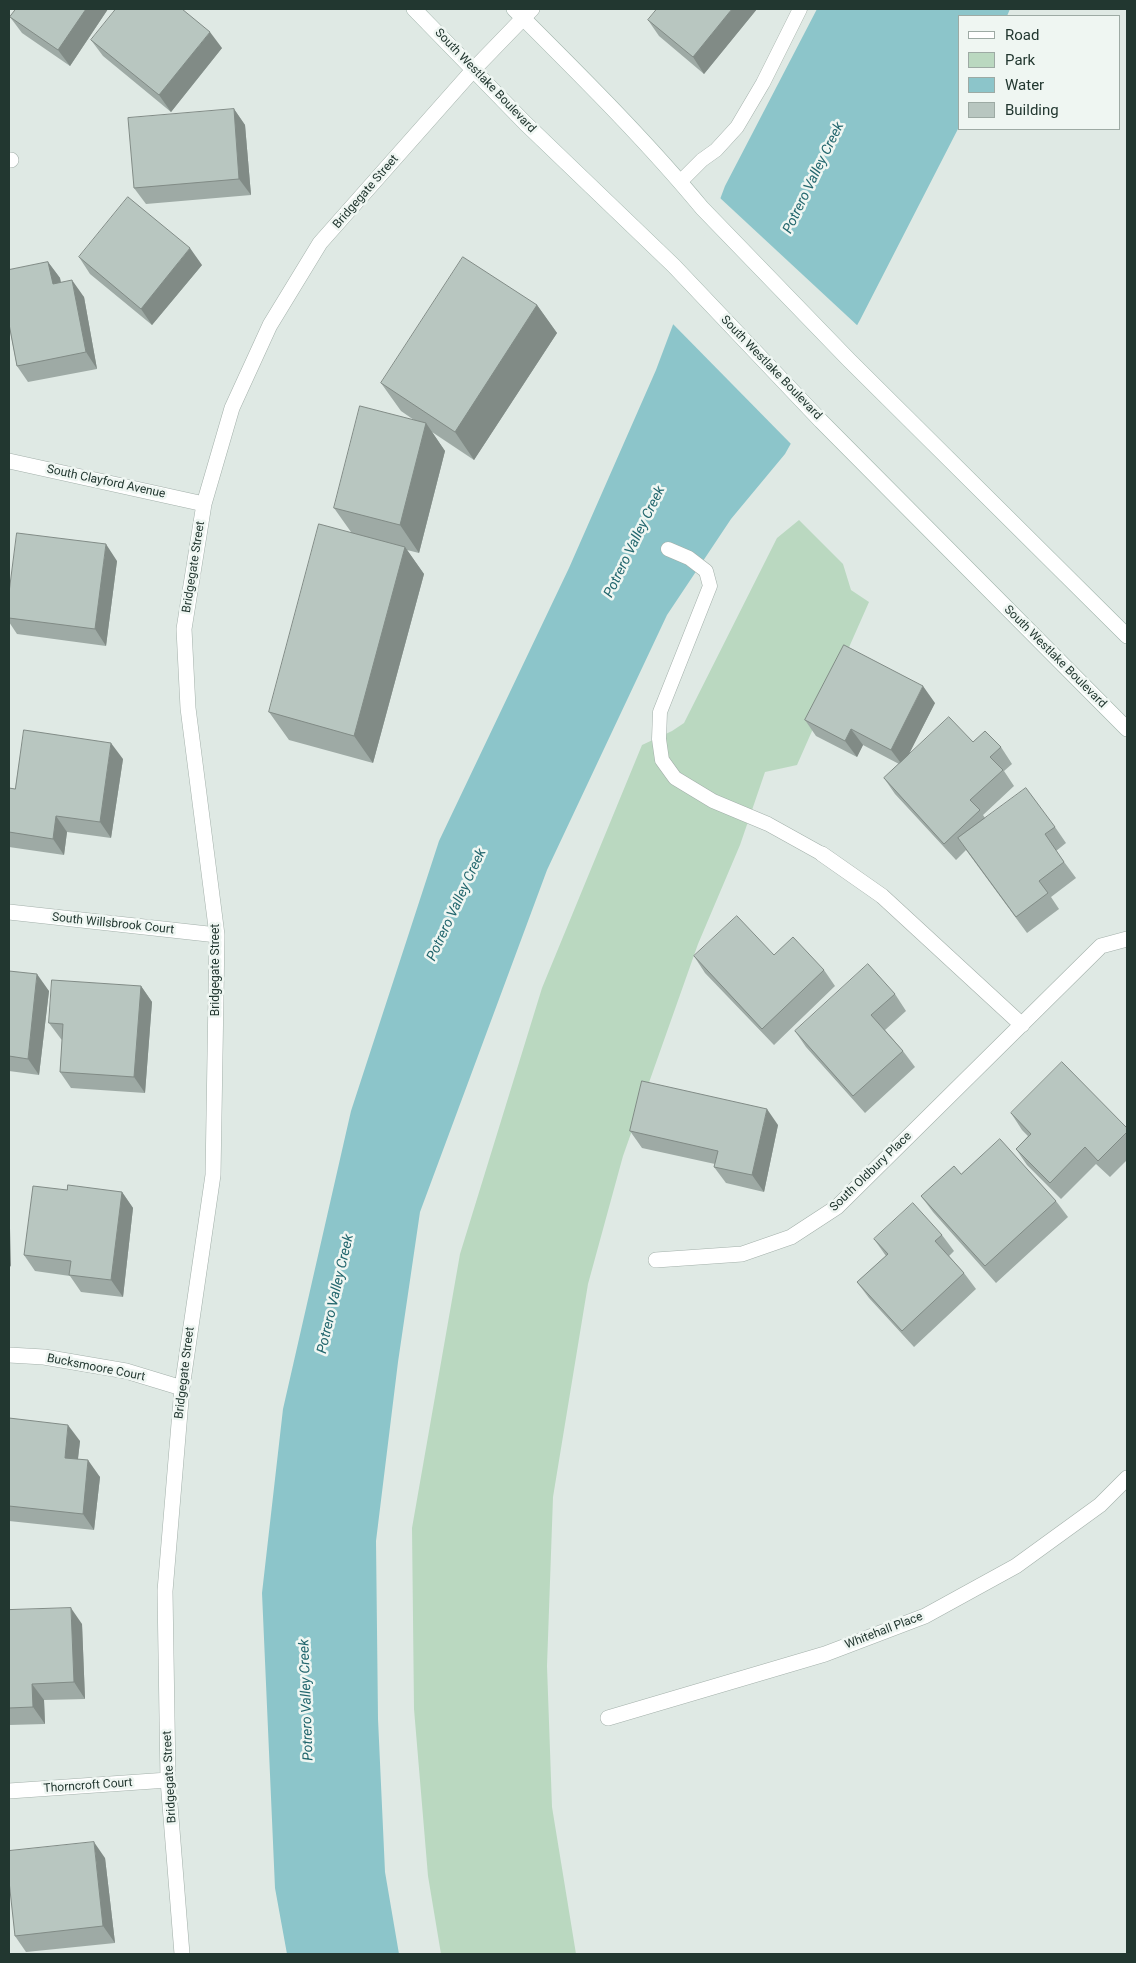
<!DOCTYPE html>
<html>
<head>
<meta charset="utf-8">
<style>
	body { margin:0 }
	#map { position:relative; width:1136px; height:1963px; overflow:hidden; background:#dfe9e4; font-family:Roboto,sans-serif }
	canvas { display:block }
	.frame { position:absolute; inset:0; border:10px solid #223730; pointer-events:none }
	.legend { position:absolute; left:958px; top:15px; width:162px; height:115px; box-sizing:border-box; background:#eff6f2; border:1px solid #9daaa4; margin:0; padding:6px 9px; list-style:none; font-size:15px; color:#223730 }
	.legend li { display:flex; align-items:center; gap:10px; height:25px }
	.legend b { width:25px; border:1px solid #9daaa4 }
</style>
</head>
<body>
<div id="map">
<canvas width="1136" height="1963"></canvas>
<div class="frame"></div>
<ul class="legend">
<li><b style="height:6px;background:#fff"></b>Road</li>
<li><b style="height:14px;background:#bad8c0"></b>Park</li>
<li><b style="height:14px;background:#8cc5ca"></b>Water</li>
<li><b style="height:14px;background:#b8c6c0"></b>Building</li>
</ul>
</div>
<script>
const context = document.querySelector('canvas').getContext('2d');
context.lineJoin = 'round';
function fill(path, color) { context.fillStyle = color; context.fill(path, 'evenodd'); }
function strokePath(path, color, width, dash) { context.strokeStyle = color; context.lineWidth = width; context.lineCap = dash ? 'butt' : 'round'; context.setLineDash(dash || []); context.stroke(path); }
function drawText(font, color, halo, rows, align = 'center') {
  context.font = font + ' Roboto,sans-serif'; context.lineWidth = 5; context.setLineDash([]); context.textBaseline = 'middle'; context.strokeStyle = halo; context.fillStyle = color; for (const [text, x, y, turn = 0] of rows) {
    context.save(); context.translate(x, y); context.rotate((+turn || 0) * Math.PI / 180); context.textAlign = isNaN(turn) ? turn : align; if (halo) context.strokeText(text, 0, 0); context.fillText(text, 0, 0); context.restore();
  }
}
fill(new Path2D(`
	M 799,520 L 843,564 L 851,590 L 869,602 L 797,765 L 765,772 L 740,845 L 698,944 L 623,1156 L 588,1284 L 553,1497 L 547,1666 L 552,1807 L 576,1954 L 441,1954 L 428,1876 L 414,1709 L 412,1528 L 460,1254 L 542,988 L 642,745 L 672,731 L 684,723 L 777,538 Z`), '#bad8c0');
fill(new Path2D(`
	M 817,9 L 1010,9 L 1007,16 L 960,16 L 960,125 L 860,320 L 785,454 L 731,519 L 667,615 L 547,870 L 420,1212 L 398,1362 L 376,1541 L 378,1719 L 385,1872 L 399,1954 L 287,1954 L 275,1888 L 262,1593 L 283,1409 L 351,1111 L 439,841 L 569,568 L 656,370 L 725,186 Z`), '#8cc5ca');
fill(new Path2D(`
	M 719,197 L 859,327 L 793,446 L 671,322 Z`), '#dfe9e4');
const service = new Path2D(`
	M 680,182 L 702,160 L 716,150 L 737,127 L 763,83 L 800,9
	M 668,549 L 689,558 L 706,571 L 710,586 L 660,712 L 659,739 L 662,760 L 675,778 L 713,801 L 768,824 L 822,854`);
const minor = new Path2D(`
	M 9,160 L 11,160
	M 9,461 L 204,504
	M 822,854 L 882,896 L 1022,1025
	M 9,912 L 217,935
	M 656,1260 L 742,1254 L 791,1237 L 837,1207 L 1101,946 L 1127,939
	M 9,1355 L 44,1357 L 126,1371 L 182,1388
	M 608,1718 L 825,1654 L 925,1616 L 1016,1566 L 1100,1505 L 1127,1478
	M 9,1791 L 168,1780
	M 182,1954 L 168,1780 L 165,1591 L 182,1388 L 213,1175 L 217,935 L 188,708 L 184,629 L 204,504 L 232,408 L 270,325 L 320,243 L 474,69 L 532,9`);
const secondary = new Path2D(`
	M 414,9 L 525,123 L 674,266 L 821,421 L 1127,729
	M 514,9 C 578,73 644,138 702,208 L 849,360 L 1127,636`);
strokePath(service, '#a3b0aa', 15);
strokePath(minor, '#a3b0aa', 16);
strokePath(secondary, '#a0b4ab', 16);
strokePath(service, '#fff', 14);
strokePath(minor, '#fff', 15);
strokePath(secondary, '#fff', 15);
fill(new Path2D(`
	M 16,9 L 108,9 L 70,66 L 22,33 L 10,17 Z
	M 757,9 L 704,74 L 659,36 L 648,20 Z
	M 91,40 L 222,48 L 171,112 L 103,56 Z
	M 234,109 L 245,125 L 251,195 L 146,204 L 134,188 Z
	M 79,257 L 202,265 L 152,325 L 90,274 Z
	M 48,262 L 60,278 L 61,283 L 84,297 L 97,369 L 28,382 L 17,366 L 10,331 L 9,331 L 9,270 Z
	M 537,305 L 557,333 L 474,460 L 432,432 L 445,451 L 419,553 L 407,550 L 424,574 L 373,763 L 289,740 L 269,712 L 351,532 L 334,508 L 414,420 L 401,411 L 381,383 Z
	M 117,561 L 106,646 L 17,634 L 9,622 L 9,593 Z
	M 935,703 L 908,755 L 973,742 L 1001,747 L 1012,764 L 1004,771 L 1014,786 L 983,815 L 985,818 L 1055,827 L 1066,843 L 1056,851 L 1076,878 L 1051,897 L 1059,909 L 1027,933 L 966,850 L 956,860 L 895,794 L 884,778 L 899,764 L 863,745 L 857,757 L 816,736 L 805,720 Z
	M 123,759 L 111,838 L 67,832 L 64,855 L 9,847 L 9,788 L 15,789 Z
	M 774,955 L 824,970 L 835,986 L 774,1045 L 705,973 L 694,956 Z
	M 9,971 L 49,991 L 39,1075 L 9,1071 Z
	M 141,986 L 152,1002 L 145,1093 L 71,1088 L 60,1072 L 62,1040 L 61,1039 L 49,1023 Z
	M 895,994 L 906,1011 L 885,1030 L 903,1051 L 915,1067 L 865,1113 L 806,1047 L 795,1031 Z
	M 1011,1113 L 1127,1128 L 1127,1160 L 1110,1177 L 1096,1164 L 1061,1199 L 1027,1165 L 1016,1149 L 1028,1136 L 1022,1130 Z
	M 778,1125 L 764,1192 L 726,1183 L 714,1167 L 715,1164 L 642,1148 L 630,1131 Z
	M 961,1174 L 1056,1201 L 1068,1217 L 996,1283 L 933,1212 L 921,1196 Z
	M 67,1190 L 122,1192 L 133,1208 L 123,1297 L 81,1292 L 70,1276 L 35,1271 L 24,1255 Z
	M 942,1235 L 954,1251 L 949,1256 L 964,1273 L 976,1289 L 914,1347 L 869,1298 L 857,1282 L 886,1256 L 874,1239 Z
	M 9,1418 L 80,1441 L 78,1459 L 100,1477 L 94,1530 L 9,1521 Z
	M 9,1610 L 82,1624 L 85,1699 L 44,1700 L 45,1724 L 9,1725 Z
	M 105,1858 L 115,1943 L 26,1952 L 15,1936 Z`), '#9eaaa5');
fill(new Path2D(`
	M 86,9 L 108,9 L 70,66 L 58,50 Z
	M 732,9 L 757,9 L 704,74 L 693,57 Z
	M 210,32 L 222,48 L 171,112 L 159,95 Z
	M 234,109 L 245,125 L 251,195 L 239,179 Z
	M 190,248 L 202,265 L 152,325 L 141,309 Z
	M 48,262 L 60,278 L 64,300 L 53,284 Z
	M 72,280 L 84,297 L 97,369 L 86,352 Z
	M 537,305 L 557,333 L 474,460 L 455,432 Z
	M 426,423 L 445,451 L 419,553 L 400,525 Z
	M 106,544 L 117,561 L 106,646 L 95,629 Z
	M 405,547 L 424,574 L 373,763 L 354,736 Z
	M 923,686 L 935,703 L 903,766 L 891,750 Z
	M 851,729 L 863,745 L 857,757 L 845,741 Z
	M 111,743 L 123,759 L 111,838 L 100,822 Z
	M 56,816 L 67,832 L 64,855 L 53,839 Z
	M 37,974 L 49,991 L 39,1075 L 28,1059 Z
	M 141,986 L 152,1002 L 145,1093 L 134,1077 Z
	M 767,1109 L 778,1125 L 764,1192 L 752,1175 Z
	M 9,1189 L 11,1267 L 9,1264 Z
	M 122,1192 L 133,1208 L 123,1297 L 111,1280 Z
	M 68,1425 L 80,1441 L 76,1475 L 65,1458 Z
	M 88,1460 L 100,1477 L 94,1530 L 83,1514 Z
	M 71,1608 L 82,1624 L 85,1699 L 74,1682 Z
	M 32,1684 L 44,1700 L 45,1724 L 33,1707 Z
	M 94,1842 L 105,1858 L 115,1943 L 103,1926 Z`), '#818b86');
const building = new Path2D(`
	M 16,9 L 86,9 L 58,50 L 10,17 Z
	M 116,9 L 182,9 L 210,32 L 159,95 L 91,40 Z
	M 657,9 L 732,9 L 693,57 L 648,20 Z
	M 234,109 L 239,179 L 134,188 L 128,118 Z
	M 128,197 L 190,248 L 141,309 L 79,257 Z
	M 463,257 L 537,305 L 455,432 L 381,383 Z
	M 48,262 L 53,284 L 72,280 L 86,352 L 17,366 L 9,324 L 9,270 Z
	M 360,406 L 426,423 L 400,525 L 334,508 Z
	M 319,524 L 405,547 L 354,736 L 269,712 Z
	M 17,533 L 106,544 L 95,629 L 9,618 L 9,593 Z
	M 844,645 L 923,686 L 891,750 L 851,729 L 845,741 L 805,720 Z
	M 949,717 L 973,742 L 985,731 L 1001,747 L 990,757 L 1003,770 L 970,800 L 980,810 L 944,844 L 884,778 Z
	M 24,730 L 111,743 L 100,822 L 56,816 L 53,839 L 9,832 L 9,788 L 15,789 Z
	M 1026,788 L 1055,827 L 1045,834 L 1064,862 L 1039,881 L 1048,893 L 1016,917 L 958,838 Z
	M 737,916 L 774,955 L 793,937 L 824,970 L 762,1029 L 694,956 Z
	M 868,964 L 895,994 L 871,1015 L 903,1051 L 853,1096 L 795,1031 Z
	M 9,971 L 37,974 L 28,1059 L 9,1056 Z
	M 52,980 L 141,986 L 134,1077 L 60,1072 L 63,1024 L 49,1023 Z
	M 1062,1062 L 1127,1128 L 1127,1132 L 1098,1161 L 1085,1147 L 1050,1183 L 1016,1149 L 1031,1134 L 1011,1113 Z
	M 642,1081 L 767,1109 L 752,1175 L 714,1167 L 718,1151 L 630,1131 Z
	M 1000,1139 L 1056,1201 L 985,1266 L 921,1196 L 954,1166 L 961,1174 Z
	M 68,1185 L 122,1192 L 111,1280 L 69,1275 L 71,1261 L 24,1255 L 33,1186 L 67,1190 Z
	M 913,1203 L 942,1235 L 935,1241 L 964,1273 L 902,1331 L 857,1282 L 888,1254 L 874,1239 Z
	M 9,1418 L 68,1425 L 65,1458 L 88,1460 L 83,1514 L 9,1506 Z
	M 71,1608 L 74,1682 L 32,1684 L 33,1707 L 9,1708 L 9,1610 Z
	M 94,1842 L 103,1926 L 15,1936 L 9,1881 L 9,1851 Z`);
fill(building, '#b8c6c0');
strokePath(building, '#818b86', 1);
drawText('12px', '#223730', '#eff6f2', [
	["South Westlake Boulevard",485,81,46],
	["Bridgegate Street",366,192,-49],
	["South Westlake Boulevard",771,368,46],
	["South Clayford Avenue",106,482,12],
	["Bridgegate Street",194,567,-81],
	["South Westlake Boulevard",1055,657,45],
	["South Willsbrook Court",113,924,6],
	["Bridgegate Street",216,970,-90],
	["South Oldbury Place",871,1172,-44],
	["Bucksmoore Court",96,1368,11],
	["Bridgegate Street",185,1373,-83],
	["Whitehall Place",884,1631,-21],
	["Bridgegate Street",170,1777,-93],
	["Thorncroft Court",88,1786,-4]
]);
drawText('italic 14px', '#22666d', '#eff6f2', [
	["Potrero Valley Creek",814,178,-64],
	["Potrero Valley Creek",635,542,-64],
	["Potrero Valley Creek",457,905,-65],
	["Potrero Valley Creek",336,1294,-77],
	["Potrero Valley Creek",307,1700,-92]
]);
</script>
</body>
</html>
